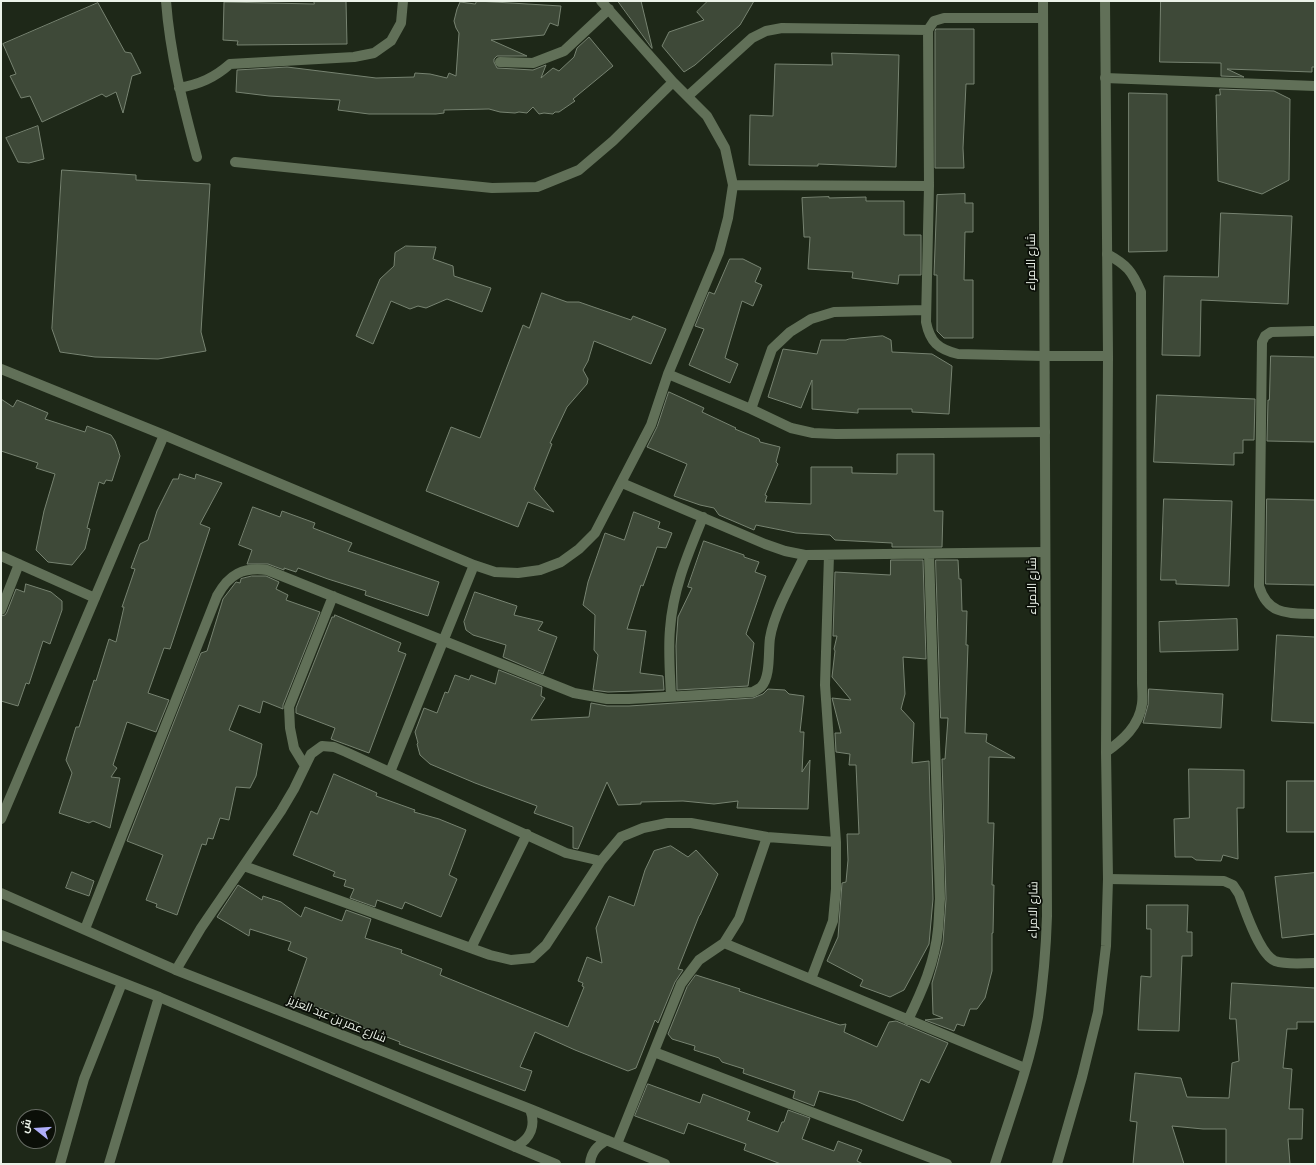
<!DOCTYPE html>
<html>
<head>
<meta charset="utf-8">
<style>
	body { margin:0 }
	#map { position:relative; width:1316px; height:1165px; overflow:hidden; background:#1e2818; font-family:Commissioner,Cairo,sans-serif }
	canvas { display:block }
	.frame { position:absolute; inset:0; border:2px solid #ebf2e8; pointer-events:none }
	.north { position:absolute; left:16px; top:1109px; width:40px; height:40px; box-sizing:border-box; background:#0b0f08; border:1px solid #656a62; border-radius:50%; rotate:287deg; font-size:11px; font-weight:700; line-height:16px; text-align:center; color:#ebf2e8 }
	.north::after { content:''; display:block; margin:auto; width:14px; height:18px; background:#afaefa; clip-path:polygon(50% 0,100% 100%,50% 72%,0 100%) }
</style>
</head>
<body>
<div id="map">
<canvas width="1316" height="1165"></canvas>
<div class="frame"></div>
<div class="north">ش</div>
</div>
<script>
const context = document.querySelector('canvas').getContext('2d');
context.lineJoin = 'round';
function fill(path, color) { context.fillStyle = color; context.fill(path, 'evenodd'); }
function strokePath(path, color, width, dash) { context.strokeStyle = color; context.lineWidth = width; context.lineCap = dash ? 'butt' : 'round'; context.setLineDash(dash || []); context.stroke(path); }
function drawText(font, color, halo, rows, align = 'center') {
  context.font = font + ' Commissioner,Cairo,sans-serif'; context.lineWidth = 3.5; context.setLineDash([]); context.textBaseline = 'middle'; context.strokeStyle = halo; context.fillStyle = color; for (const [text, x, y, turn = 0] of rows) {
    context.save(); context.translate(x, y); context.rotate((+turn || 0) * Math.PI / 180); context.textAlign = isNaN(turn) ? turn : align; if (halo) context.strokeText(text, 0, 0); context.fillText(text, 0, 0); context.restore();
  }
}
const building = new Path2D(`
	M 314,1 L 346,1 L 347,44 L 237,45 L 238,41 L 223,40 L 224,2 L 314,4 Z
	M 477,1 L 561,6 L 558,26 L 550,23 L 544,35 L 491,40 L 527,56 L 497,56 L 494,59 L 494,62 L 497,68 L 533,70 L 546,65 L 541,78 L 553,68 L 559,71 L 574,57 L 577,48 L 589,37 L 613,66 L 573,99 L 575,101 L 559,112 L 555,112 L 553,114 L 544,113 L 539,114 L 533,107 L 527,113 L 519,112 L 515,113 L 500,112 L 489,109 L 444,110 L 444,113 L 436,114 L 369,114 L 338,110 L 340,100 L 269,96 L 236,92 L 237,70 L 287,67 L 376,78 L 414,77 L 415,73 L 430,74 L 447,78 L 449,73 L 456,76 L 459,33 L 456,28 L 454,21 L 457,9 L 460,2 L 475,4 Z
	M 618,1 L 641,1 L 652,47 L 652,48 Z
	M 708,1 L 754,1 L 740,25 L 695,65 L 684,72 L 662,46 L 669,32 L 704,20 L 697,12 Z
	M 1161,1 L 1315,1 L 1315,67 L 1312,67 L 1312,72 L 1227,69 L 1244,77 L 1221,76 L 1221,63 L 1160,62 Z
	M 98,3 L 125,52 L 131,53 L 141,73 L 132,76 L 123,113 L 116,92 L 106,97 L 102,94 L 42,122 L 30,96 L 21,98 L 10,76 L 16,74 L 3,44 Z
	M 936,29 L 974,29 L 974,84 L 966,84 L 963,148 L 964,168 L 935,168 L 935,32 Z
	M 832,53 L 899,55 L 896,167 L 818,164 L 818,166 L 749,165 L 750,115 L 773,116 L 775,64 L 832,65 Z
	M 1220,89 L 1274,91 L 1290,99 L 1289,180 L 1262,194 L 1218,181 L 1216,95 L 1220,95 Z
	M 1129,93 L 1167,94 L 1167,251 L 1129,252 Z
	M 38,126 L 44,159 L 29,163 L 18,162 L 6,138 Z
	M 62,170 L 136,175 L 136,180 L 210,184 L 201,332 L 206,351 L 158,359 L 95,357 L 60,352 L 52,329 Z
	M 965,194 L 965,203 L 973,203 L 973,232 L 965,232 L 964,280 L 973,280 L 973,338 L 944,338 L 937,331 L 937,275 L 934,275 L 937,195 Z
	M 829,197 L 829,198 L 866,197 L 866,201 L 904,201 L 904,235 L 921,235 L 921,275 L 899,275 L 898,284 L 852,278 L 853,272 L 808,269 L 810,237 L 804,237 L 802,198 Z
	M 1221,213 L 1292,216 L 1288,304 L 1201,300 L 1200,356 L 1162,355 L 1164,276 L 1218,277 Z
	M 406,246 L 436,247 L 433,259 L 453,266 L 454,276 L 491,288 L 482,312 L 447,299 L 426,308 L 418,306 L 410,309 L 391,301 L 373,344 L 356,336 L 380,279 L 394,266 L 395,253 Z
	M 730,259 L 743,259 L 761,268 L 755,282 L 762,285 L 753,306 L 742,301 L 725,358 L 738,364 L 730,383 L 689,365 L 704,329 L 695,326 L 709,292 L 714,294 Z
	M 542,293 L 567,302 L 579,302 L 631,320 L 633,316 L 666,329 L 651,364 L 594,341 L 588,361 L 583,370 L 588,379 L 587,384 L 567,407 L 550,443 L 552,444 L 534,489 L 554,512 L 528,502 L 518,527 L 426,491 L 451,427 L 480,438 L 523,325 L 529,328 Z
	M 883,336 L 891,340 L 892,352 L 932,354 L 952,366 L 949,414 L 912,412 L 912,409 L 858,409 L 858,413 L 812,409 L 812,380 L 801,408 L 768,397 L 783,349 L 817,354 L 821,340 L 846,340 L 849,339 Z
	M 1271,356 L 1315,357 L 1315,442 L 1267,441 L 1268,400 L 1269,400 Z
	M 669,392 L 704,408 L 702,412 L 736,428 L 735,429 L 759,439 L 760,442 L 780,447 L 776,462 L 778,464 L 765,495 L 767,496 L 765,502 L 811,504 L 811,467 L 852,467 L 852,473 L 897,474 L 897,454 L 934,454 L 934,511 L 943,511 L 942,547 L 892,547 L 892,543 L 835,540 L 830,535 L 796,533 L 756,525 L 754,530 L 719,515 L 714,508 L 700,505 L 674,496 L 687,464 L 647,447 L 657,427 Z
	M 1157,395 L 1255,399 L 1254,440 L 1243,440 L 1243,453 L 1234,453 L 1234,465 L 1154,462 Z
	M 1,399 L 13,407 L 17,400 L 48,413 L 45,419 L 85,432 L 87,426 L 111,435 L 115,441 L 120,456 L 112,481 L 106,480 L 104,484 L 99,482 L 87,528 L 90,529 L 85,549 L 72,565 L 48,562 L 36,550 L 44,511 L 55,474 L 36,468 L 38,463 L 1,451 Z
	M 180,474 L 195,479 L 196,474 L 222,483 L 200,524 L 210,528 L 170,649 L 164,648 L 148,693 L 169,700 L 156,732 L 127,722 L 113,765 L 117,768 L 111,777 L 120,778 L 110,828 L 93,821 L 89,823 L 59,813 L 72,773 L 66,760 L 76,727 L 79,727 L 94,680 L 96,681 L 109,639 L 116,642 L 124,607 L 122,607 L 135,569 L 131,568 L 140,544 L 148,540 L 157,511 L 173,479 L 178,479 Z
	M 1164,499 L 1232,501 L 1229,586 L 1176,584 L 1176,580 L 1161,580 Z
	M 1267,499 L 1315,500 L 1315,585 L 1266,584 Z
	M 253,507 L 280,517 L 282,511 L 315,523 L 313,528 L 352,543 L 348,551 L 439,582 L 428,616 L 365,595 L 366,591 L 328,579 L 298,568 L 296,572 L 284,568 L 284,570 L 268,564 L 247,564 L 252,550 L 239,545 Z
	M 634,512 L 660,522 L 658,528 L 672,533 L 666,548 L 657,547 L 643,586 L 641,585 L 627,629 L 646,631 L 640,673 L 663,676 L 664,690 L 608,692 L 593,690 L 598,655 L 594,650 L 595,615 L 583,605 L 588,582 L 605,533 L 624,540 Z
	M 704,541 L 744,555 L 744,557 L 759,562 L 755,572 L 766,576 L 746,634 L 754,643 L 748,686 L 677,690 L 676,646 L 678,617 L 692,588 L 688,587 Z
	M 891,560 L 923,560 L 926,659 L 903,657 L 905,694 L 901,709 L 914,723 L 912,763 L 929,761 L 933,899 L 929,944 L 904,990 L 890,997 L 860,986 L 863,980 L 827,961 L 838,937 L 842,883 L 846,882 L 848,860 L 847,834 L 859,834 L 856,765 L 849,765 L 850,754 L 836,752 L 835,733 L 841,733 L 832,698 L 851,700 L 832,677 L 835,651 L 834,649 L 837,636 L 833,636 L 835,572 L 890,575 Z
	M 936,560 L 958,560 L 959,579 L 961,579 L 962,611 L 967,611 L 966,645 L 968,645 L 965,733 L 987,734 L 986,742 L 1015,758 L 989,757 L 988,823 L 994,823 L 992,885 L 994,885 L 993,933 L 992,933 L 992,971 L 985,998 L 977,1009 L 970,1009 L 964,1026 L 957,1024 L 954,1031 L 925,1020 L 943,1018 L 933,1014 L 932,983 L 937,966 L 943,942 L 946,899 L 942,759 L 945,759 L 948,718 L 941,718 Z
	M 252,576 L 266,576 L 279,582 L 276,589 L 288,595 L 286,600 L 320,612 L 283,705 L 283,709 L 263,701 L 260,713 L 239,705 L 229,730 L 262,744 L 256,776 L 250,788 L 236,787 L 229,820 L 220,818 L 213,839 L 208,838 L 206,845 L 202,844 L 177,915 L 156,907 L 157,904 L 146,900 L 163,855 L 127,841 L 201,653 L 207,651 L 223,599 L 236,582 L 240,583 L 241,579 Z
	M 26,584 L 51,592 L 62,601 L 62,610 L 50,644 L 43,641 L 29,684 L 26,683 L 18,706 L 1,701 L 1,616 L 5,615 L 7,612 L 16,589 L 24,592 Z
	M 475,592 L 517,606 L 514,615 L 543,622 L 538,630 L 557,637 L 543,674 L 503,657 L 506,645 L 473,635 L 466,630 L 464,622 Z
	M 335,615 L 401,643 L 398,651 L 406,654 L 369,753 L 331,739 L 335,728 L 296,713 L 296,708 L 332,617 L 334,617 Z
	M 1237,619 L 1238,650 L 1160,652 L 1159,622 Z
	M 1277,635 L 1315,637 L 1315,723 L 1272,721 Z
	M 499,670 L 542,687 L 541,696 L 545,698 L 531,720 L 589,717 L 591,703 L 607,706 L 629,706 L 753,698 L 763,694 L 768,689 L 785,690 L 789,694 L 804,696 L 800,732 L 804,732 L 802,772 L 810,760 L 808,809 L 737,808 L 738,801 L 714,804 L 683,801 L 641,802 L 641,804 L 618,805 L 607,782 L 578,849 L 573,848 L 573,827 L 534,813 L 537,806 L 475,783 L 430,764 L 420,755 L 417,744 L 418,743 L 415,732 L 424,708 L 437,713 L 445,692 L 448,693 L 455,675 L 469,680 L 471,675 L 495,684 Z
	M 1149,689 L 1223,694 L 1221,728 L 1143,723 L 1148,705 Z
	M 1189,769 L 1244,770 L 1244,808 L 1237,808 L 1238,859 L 1223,855 L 1221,861 L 1196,860 L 1192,857 L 1175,857 L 1174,819 L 1189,818 Z
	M 334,774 L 377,793 L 376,796 L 415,810 L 414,812 L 439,819 L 466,830 L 449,875 L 457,879 L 441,917 L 405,902 L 402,909 L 377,900 L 375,907 L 350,898 L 354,889 L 344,886 L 346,880 L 333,876 L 335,872 L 293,855 L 311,811 L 317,814 Z
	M 1287,781 L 1315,781 L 1315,832 L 1287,832 Z
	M 671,846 L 688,857 L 696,850 L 718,874 L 700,915 L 699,916 L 678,969 L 683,970 L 675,982 L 658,1023 L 655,1020 L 636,1068 L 628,1071 L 575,1050 L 535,1032 L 520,1067 L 532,1071 L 525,1091 L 399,1044 L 400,1042 L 358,1026 L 359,1023 L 293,998 L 307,958 L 288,950 L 291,942 L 250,929 L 249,936 L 217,917 L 238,885 L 262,900 L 263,896 L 281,902 L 301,917 L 305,907 L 342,921 L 346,910 L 371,919 L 365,938 L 402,950 L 401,953 L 442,969 L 440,975 L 568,1027 L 584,987 L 582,986 L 583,983 L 578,981 L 587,957 L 602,963 L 596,928 L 609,896 L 634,906 L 645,870 L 654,851 Z
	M 72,872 L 94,881 L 89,896 L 66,888 Z
	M 1315,873 L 1315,934 L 1282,938 L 1275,877 Z
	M 1147,905 L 1188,905 L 1187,932 L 1192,932 L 1192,956 L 1182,956 L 1179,1031 L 1138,1030 L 1141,976 L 1151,977 L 1151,929 L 1147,929 Z
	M 696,975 L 740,989 L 739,991 L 840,1025 L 846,1024 L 844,1032 L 877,1047 L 889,1022 L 896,1021 L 948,1043 L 929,1083 L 921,1079 L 903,1121 L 856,1101 L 819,1091 L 814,1106 L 793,1098 L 795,1091 L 743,1073 L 744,1069 L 722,1062 L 719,1058 L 694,1050 L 695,1046 L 672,1039 L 668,1034 L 687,987 Z
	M 1232,983 L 1315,988 L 1315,1022 L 1297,1022 L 1297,1029 L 1287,1029 L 1283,1068 L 1292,1069 L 1289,1109 L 1303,1109 L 1302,1139 L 1288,1139 L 1290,1164 L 1226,1164 L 1226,1129 L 1203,1129 L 1172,1126 L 1184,1164 L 1133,1164 L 1137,1122 L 1130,1121 L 1135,1073 L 1181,1078 L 1187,1097 L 1229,1098 L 1232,1063 L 1239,1061 L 1236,1019 L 1230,1019 Z
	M 648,1084 L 700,1103 L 703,1094 L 750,1112 L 747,1120 L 778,1132 L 782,1122 L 784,1122 L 788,1110 L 810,1118 L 802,1139 L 834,1151 L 838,1141 L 862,1150 L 857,1161 L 863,1164 L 781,1164 L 744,1150 L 746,1144 L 688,1123 L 684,1134 L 635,1116 Z`);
fill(building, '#3e4938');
strokePath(building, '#778371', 1);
strokePath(new Path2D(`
	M 166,1 C 170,54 183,105 197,157
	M 928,30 L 929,186 L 926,322 C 930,342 938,349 958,354 L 1044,356
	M 500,62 L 533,63 L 564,51 L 609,9
	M 1105,78 L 1315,86
	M 179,88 C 200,84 214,78 230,64 L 354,57 L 374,53 L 391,41 L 401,23 L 403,1
	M 688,96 L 752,38 L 766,31 L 782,28 L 928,30 L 934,21 L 944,18 L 1043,18
	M 235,162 L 492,188 L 537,187 L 579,170 L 613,141 L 673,82
	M 733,185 L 929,186
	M 1315,331 L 1271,332 L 1265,336 L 1262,342 L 1259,586 C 1268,616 1289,613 1315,614
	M 1,369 L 164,435 L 474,565 L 495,572 L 518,573 L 540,570 L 561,562 L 579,549 L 595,533 L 651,425 L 668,374 L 719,252 L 728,218 L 733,185 L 725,148 L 707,116 L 673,82 L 601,1
	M 668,374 L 751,409 L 791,428 L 813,433 L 836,434 L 1045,432
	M 751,409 L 772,349 L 790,332 L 811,319 L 834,312 L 926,310
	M 622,483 L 765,544 L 785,551 L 805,555 L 1045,552
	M 1,556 L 95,598
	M 1,610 L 19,564
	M 671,696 C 670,674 668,651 670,629 C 673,588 688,554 703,517
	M 1106,752 C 1123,740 1139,726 1142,704 C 1143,697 1142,689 1142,682 L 1141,292 C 1132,271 1127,265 1107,254
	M 305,766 L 294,748 L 290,728 L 289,707 L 333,596
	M 390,772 L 474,565
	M 1,819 L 164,435
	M 244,866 L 490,955 L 511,960 L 532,958 L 546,945 L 601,861
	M 1108,879 L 1224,881 L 1233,885 L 1239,894 C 1245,910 1259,954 1275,961 C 1287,965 1302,963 1315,963
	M 85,929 L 217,596 C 229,574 243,567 267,570 L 574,693 L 607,699 L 629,699 L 753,692 C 756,690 759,689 761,687 C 771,677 768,651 770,638 C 774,613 793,579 805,555
	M 724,943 L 1025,1068
	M 471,948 L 527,834
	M 176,970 L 201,928 L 281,811 L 294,789 L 311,754 L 322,746 L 334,747 L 346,752 L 566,853 L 601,861 L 621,837 L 643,828 L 667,823 L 691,823 L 767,837 L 836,842
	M 811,979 L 833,921 L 836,889 L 836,842 L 825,685 L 829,555
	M 908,1020 C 922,991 935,962 938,929 C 939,919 939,909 940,899 L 929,554
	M 654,1052 L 947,1164
	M 617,1144 L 681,984 L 699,960 L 724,943 L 739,919 L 767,837
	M 60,1164 L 84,1079 L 122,983
	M 109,1164 L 159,997`), '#617058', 10);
strokePath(new Path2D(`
	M 1044,356 L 1108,356
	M 1,893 L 176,970 L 530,1109 L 665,1164
	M 1,935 L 159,997 L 556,1164
	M 515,1147 C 531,1139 536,1125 530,1109
	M 590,1164 C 591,1152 597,1146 607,1140
	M 995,1164 C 1010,1116 1029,1067 1038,1017 C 1043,983 1046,950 1047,916 L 1043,1
	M 1057,1164 L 1082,1077 L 1098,1012 L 1106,946 L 1108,879 L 1106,752 L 1108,356 L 1105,1`), '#617058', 10);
drawText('12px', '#ebf2e8', '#0b0f08', [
	["شارع الامراء",1031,262,-90],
	["شارع الامراء",1032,586,-90],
	["شارع الامراء",1033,910,-89],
	["شارع عمر بن عبد العزيز",337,1019,22]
]);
</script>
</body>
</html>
